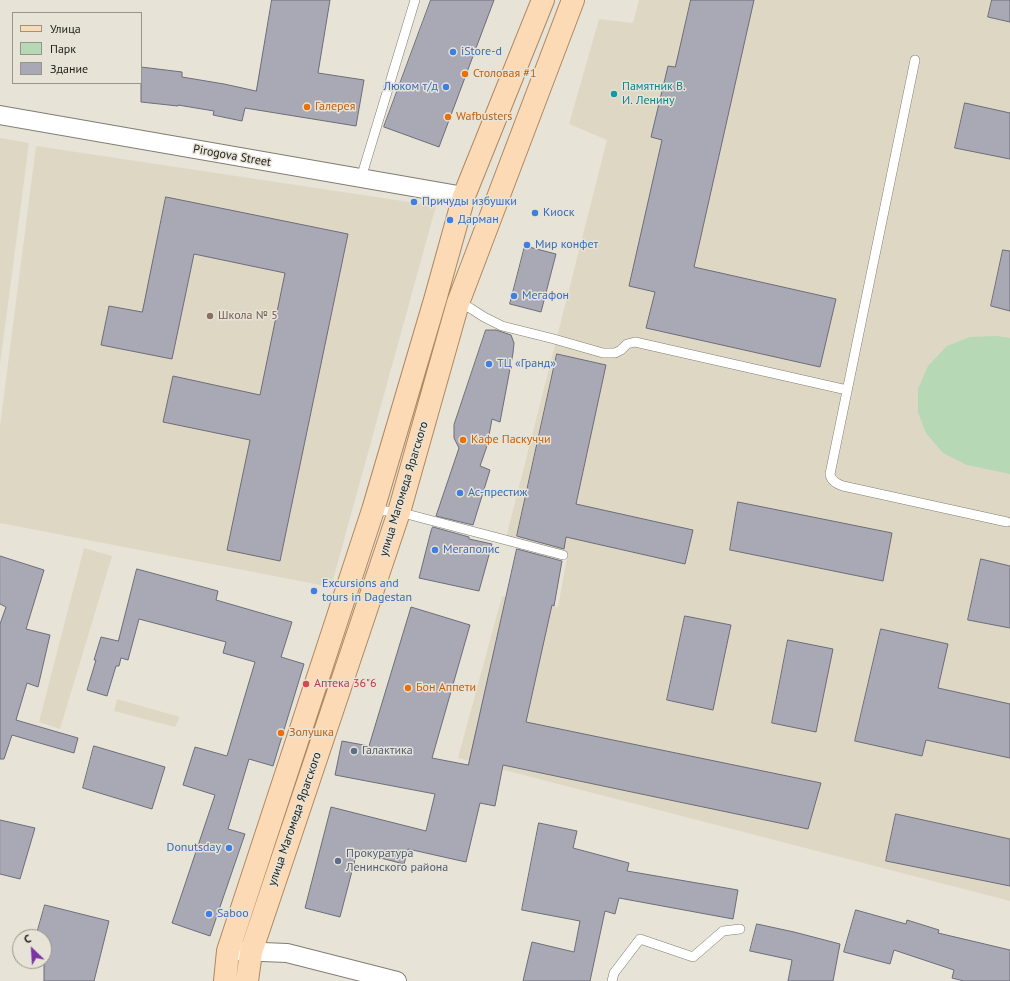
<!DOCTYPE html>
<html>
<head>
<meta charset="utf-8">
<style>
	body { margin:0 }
	#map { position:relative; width:1010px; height:981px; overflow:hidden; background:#e7e3d7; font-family:"PT Sans",sans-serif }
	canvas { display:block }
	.legend { position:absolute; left:12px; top:12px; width:130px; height:72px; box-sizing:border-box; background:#e7e3d7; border:1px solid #97948b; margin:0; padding:5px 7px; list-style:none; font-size:12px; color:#1f1e19 }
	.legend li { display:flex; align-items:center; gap:8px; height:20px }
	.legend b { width:20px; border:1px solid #97948b }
	.north { position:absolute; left:12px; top:929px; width:40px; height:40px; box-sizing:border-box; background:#e7e3d7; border:1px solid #97948b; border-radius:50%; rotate:335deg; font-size:11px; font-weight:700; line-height:16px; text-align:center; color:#1f1e19 }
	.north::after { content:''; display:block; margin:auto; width:14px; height:18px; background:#7b33a5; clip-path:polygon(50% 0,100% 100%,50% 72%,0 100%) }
</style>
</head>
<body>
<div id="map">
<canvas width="1010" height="981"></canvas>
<ul class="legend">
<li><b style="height:5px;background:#fddab6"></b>Улица</li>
<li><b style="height:11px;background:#b7d8b4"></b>Парк</li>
<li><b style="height:11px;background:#a9a9b5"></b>Здание</li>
</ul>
<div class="north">С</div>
</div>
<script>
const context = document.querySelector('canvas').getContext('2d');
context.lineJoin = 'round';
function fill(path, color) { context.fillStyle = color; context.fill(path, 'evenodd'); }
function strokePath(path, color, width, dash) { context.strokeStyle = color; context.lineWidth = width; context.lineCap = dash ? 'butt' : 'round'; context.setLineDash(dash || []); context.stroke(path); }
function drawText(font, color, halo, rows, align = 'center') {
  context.font = font + ' "PT Sans",sans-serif'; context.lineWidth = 3; context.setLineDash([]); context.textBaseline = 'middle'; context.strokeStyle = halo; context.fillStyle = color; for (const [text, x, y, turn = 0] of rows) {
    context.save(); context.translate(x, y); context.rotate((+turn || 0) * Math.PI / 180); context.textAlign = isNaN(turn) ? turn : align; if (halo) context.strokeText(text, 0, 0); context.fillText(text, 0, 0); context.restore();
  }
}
fill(new Path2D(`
	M 639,0 L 1010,0 L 1010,901 L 458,758 L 502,596 L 558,607 L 568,553 L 506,538 L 607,140 L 569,124 L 599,19 L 633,23 Z
	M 0,138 L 29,143 L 0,365 Z
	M 36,146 L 436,206 L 331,587 L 0,523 L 0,426 Z
	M 84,548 L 112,556 L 60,729 L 39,722 Z
	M 117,699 L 180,717 L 175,727 L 114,711 Z`), '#ded7c4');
fill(new Path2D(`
	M 997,336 L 1010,338 L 1010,474 L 967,465 L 943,453 L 926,433 L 918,412 L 918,389 L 928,366 L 947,346 L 970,337 Z`), '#b7d8b4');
const building = new Path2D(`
	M 272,0 L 330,0 L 318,73 L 364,80 L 356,126 L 245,108 L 242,121 L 213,115 L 214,111 L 178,105 L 178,106 L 141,102 L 141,67 L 182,72 L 182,77 L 224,84 L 256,91 Z
	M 431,0 L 494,0 L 439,147 L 384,127 Z
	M 691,0 L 754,0 L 694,267 L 836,299 L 820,367 L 646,328 L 655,292 L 629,286 L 662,140 L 651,137 L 668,66 L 675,67 Z
	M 992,0 L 1010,0 L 1010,22 L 988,17 Z
	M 965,103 L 1010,113 L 1010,159 L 955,148 Z
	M 166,197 L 348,234 L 280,561 L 227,550 L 250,440 L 163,422 L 173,376 L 260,395 L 285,273 L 194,254 L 172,359 L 101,345 L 109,306 L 142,312 Z
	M 525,246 L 556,254 L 541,312 L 510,304 Z
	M 1003,250 L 1010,251 L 1010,311 L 991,306 Z
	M 486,330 L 496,330 L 511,335 L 514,343 L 513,353 L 500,422 L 492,419 L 487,446 L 480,466 L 490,470 L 473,525 L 436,516 L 459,448 L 454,438 L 454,425 Z
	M 557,354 L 606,365 L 576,504 L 693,530 L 685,564 L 566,537 L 564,549 L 520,537 L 517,536 Z
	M 738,502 L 892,533 L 883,581 L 730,550 Z
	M 433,527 L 469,537 L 469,539 L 492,544 L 479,591 L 419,578 L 431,531 Z
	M 517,549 L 562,561 L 554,606 L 552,605 L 526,722 L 821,783 L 808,829 L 503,765 L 495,806 L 480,803 L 466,862 L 408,849 L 404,864 L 357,852 L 340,917 L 305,908 L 331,807 L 426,831 L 435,794 L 335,775 L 342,741 L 369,746 L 411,607 L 470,625 L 432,758 L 468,765 Z
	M 0,556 L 44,570 L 26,629 L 50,635 L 38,687 L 27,683 L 16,720 L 78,738 L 74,753 L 12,735 L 4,759 L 0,759 L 0,624 L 6,607 L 0,604 Z
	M 981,559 L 1010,566 L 1010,628 L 968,620 Z
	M 137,569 L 218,591 L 216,600 L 292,622 L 281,657 L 304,664 L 273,766 L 249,759 L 228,829 L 245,834 L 210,936 L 172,923 L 215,795 L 183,785 L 195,747 L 227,756 L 255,662 L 223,653 L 226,642 L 139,619 L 128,660 L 121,658 L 119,666 L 116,666 L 107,696 L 87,690 L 96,660 L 94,660 L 101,637 L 118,641 Z
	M 685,616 L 731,625 L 713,710 L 667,700 Z
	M 881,629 L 948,644 L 938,688 L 1010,704 L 1010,758 L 926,740 L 922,756 L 855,741 Z
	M 788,640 L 833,649 L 816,732 L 772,723 Z
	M 94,746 L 165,767 L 152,809 L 83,788 Z
	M 896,814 L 1010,839 L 1010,886 L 886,861 Z
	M 0,820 L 35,828 L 20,879 L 0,874 Z
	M 539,823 L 577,831 L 573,848 L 629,863 L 627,871 L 738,890 L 733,919 L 619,898 L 615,914 L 605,911 L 590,981 L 523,981 L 532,942 L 574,952 L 580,921 L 522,910 Z
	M 45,905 L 109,921 L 94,981 L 44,981 L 44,937 L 36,937 Z
	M 856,910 L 906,924 L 907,920 L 939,930 L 938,933 L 1010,950 L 1010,981 L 964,981 L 952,978 L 954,970 L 894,950 L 890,964 L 844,952 Z
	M 757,924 L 794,932 L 840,944 L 833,981 L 788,981 L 792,960 L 750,951 Z`);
fill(building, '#a9a9b5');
strokePath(building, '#6d6d79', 1);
const lane = new Path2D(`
	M 915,60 L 830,474 C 831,481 837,484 843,486 L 1007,522
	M 361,178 L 415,0
	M 458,303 L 470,308 L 484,317 L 502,326 L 554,339 L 603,353 L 615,353 L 621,350 L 627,344 L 635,342 L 847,390
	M 373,510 L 399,512 L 563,555
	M 612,981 L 614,973 L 640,939 L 693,957 L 723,931 L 740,929`);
const street = new Path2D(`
	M 0,115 L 464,196
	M 238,951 L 287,953 L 397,981`);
const primary = new Path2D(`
	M 225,981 L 228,951 L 373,510 L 435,300 L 464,196 L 543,0
	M 247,981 L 251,952 L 399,512 L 458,303 L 573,0`);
strokePath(lane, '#817d72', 10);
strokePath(street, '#817d72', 20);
strokePath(primary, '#af8860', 24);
strokePath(lane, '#fff', 9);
strokePath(street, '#fff', 18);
strokePath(primary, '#fddab6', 22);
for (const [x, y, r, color] of [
	[453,52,4,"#3f7fe0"],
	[465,74,4,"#e8710a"],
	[446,87,4,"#3f7fe0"],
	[614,94,4,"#0f9aa8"],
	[307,107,4,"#e8710a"],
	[448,117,4,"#e8710a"],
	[414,202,4,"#3f7fe0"],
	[535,213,4,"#3f7fe0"],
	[450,220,4,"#3f7fe0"],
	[527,245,4,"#3f7fe0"],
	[514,296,4,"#3f7fe0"],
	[210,316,4,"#8d6e63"],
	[489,364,4,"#3f7fe0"],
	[463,440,4,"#e8710a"],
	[460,493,4,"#3f7fe0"],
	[435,550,4,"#3f7fe0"],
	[314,591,4,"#3f7fe0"],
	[306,684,4,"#e0444e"],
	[408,688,4,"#e8710a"],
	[281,733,4,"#e8710a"],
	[354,751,4,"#5c6f8a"],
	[229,848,4,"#3f7fe0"],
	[338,861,4,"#5c6f8a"],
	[209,914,4,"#3f7fe0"]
]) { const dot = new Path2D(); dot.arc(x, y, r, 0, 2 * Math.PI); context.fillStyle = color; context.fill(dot); strokePath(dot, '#e7e3d7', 1.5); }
drawText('12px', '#366cbe', '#e7e3d7', [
	["iStore-d",461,52],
	["Люком т/д",438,87,"right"],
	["Причуды избушки",422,202],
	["Киоск",543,213],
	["Дарман",458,220],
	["Мир конфет",535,245],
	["Мегафон",522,296],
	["ТЦ «Гранд»",497,364],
	["Ас-престиж",468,493],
	["Мегаполис",443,550],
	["Excursions and",322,584],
	["tours in Dagestan",322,598],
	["Donutsday",221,848,"right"],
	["Saboo",217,914]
], 'left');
drawText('12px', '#c56008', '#e7e3d7', [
	["Столовая #1",473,74],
	["Галерея",315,107],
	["Wafbusters",456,117],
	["Кафе Паскуччи",471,440],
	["Бон Аппети",416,688],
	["Золушка",289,733]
], 'left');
drawText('12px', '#0d838f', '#e7e3d7', [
	["Памятник В.",622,87],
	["И. Ленину",622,101]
], 'left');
drawText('12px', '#1f1e19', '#e7e3d7', [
	["Pirogova Street",232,156,10],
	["улица Магомеда Ярагского",404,489,-73],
	["улица Магомеда Ярагского",295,819,-71]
]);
drawText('12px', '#785e54', '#e7e3d7', [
	["Школа № 5",218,316]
], 'left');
drawText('12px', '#be3a42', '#e7e3d7', [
	["Аптека 36\"6",314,684]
], 'left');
drawText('12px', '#4e5e75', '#e7e3d7', [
	["Галактика",362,751],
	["Прокуратура",346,854],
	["Ленинского района",346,868]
], 'left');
</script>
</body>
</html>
